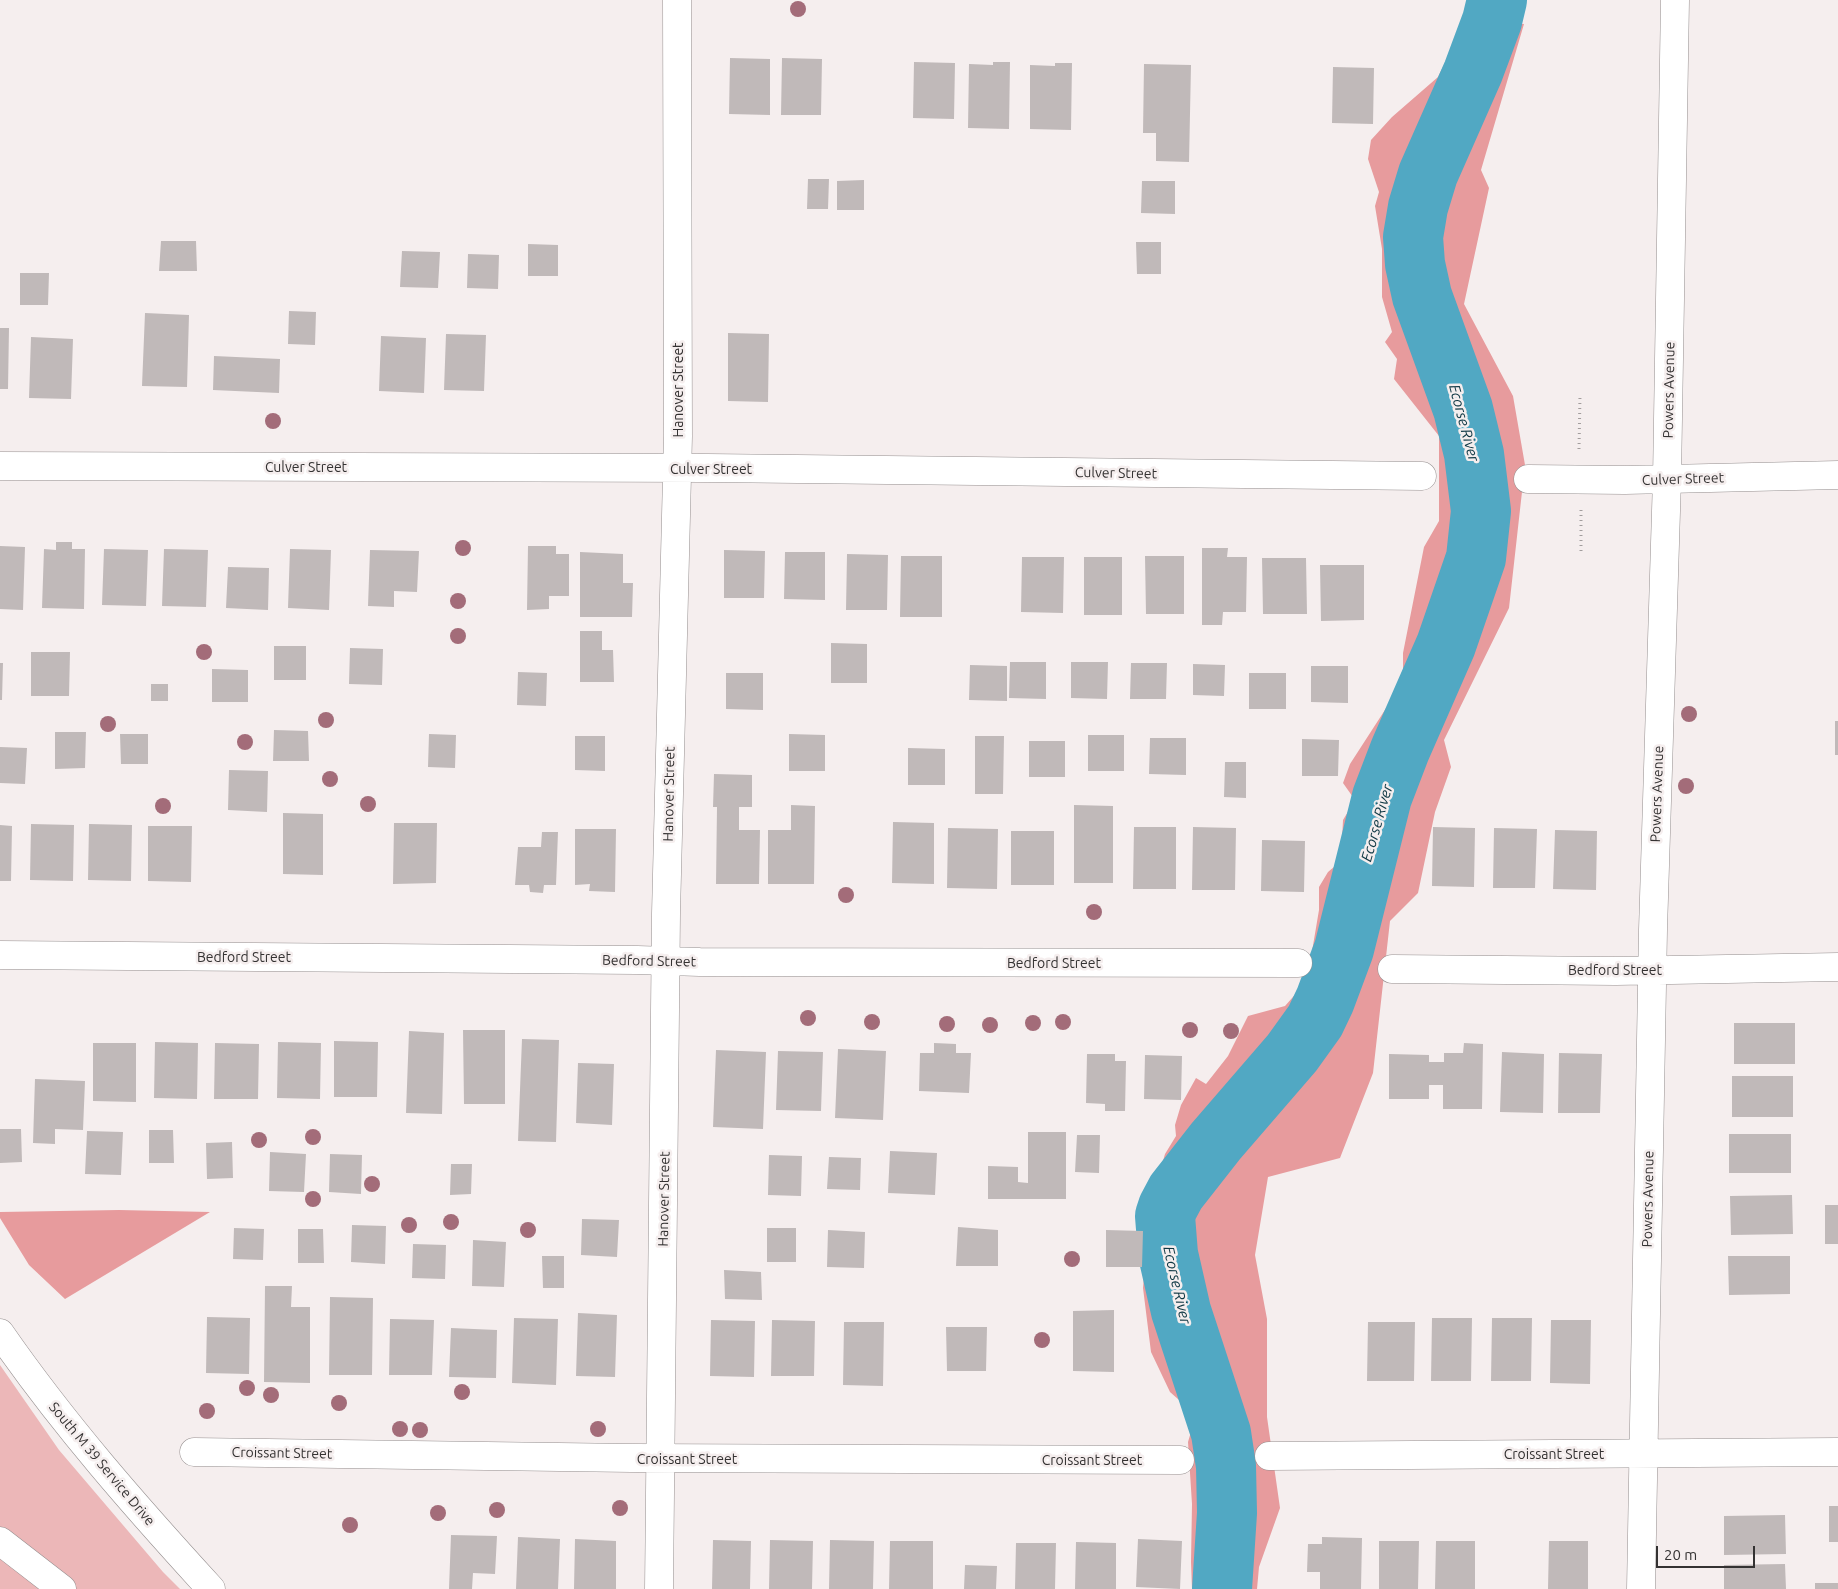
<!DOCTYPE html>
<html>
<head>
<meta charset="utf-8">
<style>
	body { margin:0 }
	#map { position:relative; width:1838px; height:1589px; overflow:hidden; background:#f5eeee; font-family:Ubuntu,sans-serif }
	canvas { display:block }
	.scale { position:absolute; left:1656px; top:1546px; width:99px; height:22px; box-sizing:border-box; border:2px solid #343232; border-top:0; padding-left:6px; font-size:15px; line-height:18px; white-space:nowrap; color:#343232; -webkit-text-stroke:4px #f5eeee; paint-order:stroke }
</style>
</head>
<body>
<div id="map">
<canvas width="1838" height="1589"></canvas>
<div class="scale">20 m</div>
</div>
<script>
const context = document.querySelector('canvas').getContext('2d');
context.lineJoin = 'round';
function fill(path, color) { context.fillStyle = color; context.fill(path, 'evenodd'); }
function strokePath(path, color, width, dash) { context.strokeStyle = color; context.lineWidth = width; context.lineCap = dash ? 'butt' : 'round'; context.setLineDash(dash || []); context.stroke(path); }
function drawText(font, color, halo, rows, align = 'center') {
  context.font = font + ' Ubuntu,sans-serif'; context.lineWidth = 5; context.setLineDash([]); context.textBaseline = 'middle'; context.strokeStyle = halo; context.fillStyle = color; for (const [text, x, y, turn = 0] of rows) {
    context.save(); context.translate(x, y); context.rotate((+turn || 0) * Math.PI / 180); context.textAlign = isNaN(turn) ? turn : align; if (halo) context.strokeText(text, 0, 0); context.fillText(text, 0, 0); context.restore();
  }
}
fill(new Path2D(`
	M 0,1365 L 59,1450 L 163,1572 L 180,1589 L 0,1589 Z`), '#ecb7b8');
fill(new Path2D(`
	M 1477,21 L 1524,24 L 1481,170 L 1489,188 L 1464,304 L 1513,396 L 1525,465 L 1509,608 L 1444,740 L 1451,767 L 1435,812 L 1418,893 L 1390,921 L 1373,1073 L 1340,1158 L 1268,1177 L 1255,1255 L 1267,1319 L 1267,1417 L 1280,1508 L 1259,1567 L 1257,1589 L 1192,1589 L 1191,1562 L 1192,1504 L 1188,1442 L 1196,1415 L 1170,1392 L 1151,1352 L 1143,1288 L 1150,1205 L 1165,1154 L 1176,1136 L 1175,1125 L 1181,1105 L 1196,1078 L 1206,1084 L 1228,1056 L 1248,1016 L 1285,1006 L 1307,981 L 1319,910 L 1319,887 L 1328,872 L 1341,861 L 1343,820 L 1355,800 L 1343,783 L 1350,764 L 1403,682 L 1403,653 L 1424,547 L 1439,521 L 1439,436 L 1394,379 L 1397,359 L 1385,342 L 1392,332 L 1382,297 L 1382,249 L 1375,206 L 1379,192 L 1368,159 L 1371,140 L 1392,117 L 1438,77 L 1456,40 Z
	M 119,1210 L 210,1212 L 65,1299 L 29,1265 L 0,1218 L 0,1212 Z`), '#e79b9d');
strokePath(new Path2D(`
	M 1222,1589 L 1227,1513 L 1226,1466 L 1221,1433 L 1181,1311 L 1168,1254 L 1165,1216 L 1168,1207 L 1176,1192 L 1216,1141 L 1292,1053 L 1315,1021 L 1325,1000 L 1344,949 L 1382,797 L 1400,750 L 1446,645 L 1476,558 L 1481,511 L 1474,454 L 1463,409 L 1422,296 L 1415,264 L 1413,237 L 1418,207 L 1428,174 L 1473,72 L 1492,21 L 1497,0`), '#51a8c3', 60);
fill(new Path2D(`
	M 730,58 L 770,59 L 770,115 L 729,114 Z
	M 782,58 L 822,59 L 821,115 L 781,115 Z
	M 914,62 L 955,63 L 954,119 L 913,118 Z
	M 993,62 L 1010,62 L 1009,129 L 968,128 L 969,64 L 993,65 Z
	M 1055,63 L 1072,63 L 1071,130 L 1030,129 L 1030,65 L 1055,66 Z
	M 1144,64 L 1191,65 L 1189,162 L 1156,161 L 1156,133 L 1143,133 Z
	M 1333,67 L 1374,68 L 1373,124 L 1332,123 Z
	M 808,179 L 829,179 L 828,209 L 807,209 Z
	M 864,180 L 864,210 L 837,210 L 837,181 Z
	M 1142,181 L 1175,181 L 1175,214 L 1141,213 Z
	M 161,241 L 196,241 L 197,271 L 159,271 Z
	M 1136,242 L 1161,242 L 1161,274 L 1137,274 Z
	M 528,244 L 558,245 L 558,276 L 528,276 Z
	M 402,251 L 440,252 L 438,288 L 400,287 Z
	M 468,254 L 499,255 L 498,289 L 467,288 Z
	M 20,273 L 49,273 L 48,305 L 20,305 Z
	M 289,311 L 316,312 L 315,345 L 288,344 Z
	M 145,313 L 189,315 L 187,387 L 142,386 Z
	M 0,328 L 9,328 L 8,389 L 0,389 Z
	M 728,333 L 769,334 L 768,402 L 728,401 Z
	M 446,334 L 486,335 L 484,391 L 444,390 Z
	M 381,336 L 426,338 L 424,393 L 379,391 Z
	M 31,337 L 73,339 L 71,399 L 29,398 Z
	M 214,356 L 280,359 L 279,393 L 213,390 Z
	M 56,542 L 72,542 L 72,549 L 85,549 L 84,609 L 42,608 L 44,549 L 56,550 Z
	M 0,546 L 25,547 L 23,610 L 0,609 Z
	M 528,546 L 556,546 L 556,554 L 569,554 L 569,596 L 549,596 L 549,609 L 527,610 Z
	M 1202,548 L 1228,548 L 1227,557 L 1247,557 L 1246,612 L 1223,612 L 1222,625 L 1202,625 Z
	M 104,549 L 148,550 L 146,606 L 102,605 Z
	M 164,549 L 208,550 L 206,607 L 162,606 Z
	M 290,549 L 331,550 L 329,610 L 288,608 Z
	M 370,550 L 419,551 L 417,592 L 394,591 L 394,607 L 368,606 Z
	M 724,550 L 765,551 L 764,598 L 724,598 Z
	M 580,552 L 623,554 L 623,583 L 633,583 L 632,617 L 580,617 Z
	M 785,552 L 825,552 L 825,600 L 784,599 Z
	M 847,554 L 888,555 L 887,610 L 846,610 Z
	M 901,556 L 942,556 L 942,617 L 900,617 Z
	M 1145,556 L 1184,556 L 1184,614 L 1146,614 Z
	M 1022,557 L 1064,557 L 1063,613 L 1021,612 Z
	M 1084,557 L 1122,557 L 1122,615 L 1084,615 Z
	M 1262,558 L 1306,558 L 1307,614 L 1263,614 Z
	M 1320,565 L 1364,565 L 1364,620 L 1321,621 Z
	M 228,567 L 269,568 L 268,610 L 226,608 Z
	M 580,631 L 602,631 L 602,650 L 613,650 L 614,682 L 580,682 Z
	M 831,643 L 867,644 L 867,683 L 831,683 Z
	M 274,646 L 306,646 L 306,680 L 274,680 Z
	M 350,648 L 383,649 L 382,685 L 349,684 Z
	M 31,652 L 70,652 L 69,696 L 31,696 Z
	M 1010,662 L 1046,662 L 1046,699 L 1009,698 Z
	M 1071,662 L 1108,662 L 1107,699 L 1071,698 Z
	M 0,663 L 3,663 L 2,700 L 0,700 Z
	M 1131,663 L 1167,663 L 1166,699 L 1130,699 Z
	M 1193,664 L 1225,665 L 1224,696 L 1193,695 Z
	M 970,665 L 1007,666 L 1007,701 L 969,700 Z
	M 1311,666 L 1348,666 L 1348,703 L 1311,702 Z
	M 212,669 L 248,670 L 248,702 L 212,702 Z
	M 518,672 L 547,673 L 546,706 L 517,705 Z
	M 726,673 L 763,673 L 763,710 L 726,709 Z
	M 1249,673 L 1286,673 L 1286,709 L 1249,709 Z
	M 151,684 L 168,684 L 168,701 L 151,701 Z
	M 1835,721 L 1838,721 L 1838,755 L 1835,755 Z
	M 274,730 L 308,731 L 309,761 L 273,761 Z
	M 55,732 L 86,732 L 85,768 L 55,769 Z
	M 120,734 L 148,734 L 148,764 L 121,764 Z
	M 429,734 L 456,735 L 455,768 L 428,767 Z
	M 789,734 L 825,735 L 825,771 L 789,771 Z
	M 1088,735 L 1124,735 L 1124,771 L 1088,771 Z
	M 575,736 L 605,736 L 605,771 L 575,770 Z
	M 975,736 L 1004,736 L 1003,794 L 975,794 Z
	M 1150,738 L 1186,738 L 1186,775 L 1149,774 Z
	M 1302,739 L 1339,740 L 1338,776 L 1302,776 Z
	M 1029,741 L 1065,741 L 1065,777 L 1029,777 Z
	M 0,747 L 27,748 L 25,784 L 0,783 Z
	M 908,748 L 945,749 L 945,785 L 908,785 Z
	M 1225,762 L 1246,762 L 1246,798 L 1224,797 Z
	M 229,770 L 268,771 L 267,812 L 228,810 Z
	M 714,774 L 752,775 L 752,807 L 739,807 L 739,830 L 760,830 L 759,884 L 716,884 L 717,807 L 713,807 Z
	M 791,805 L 815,806 L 814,884 L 768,884 L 768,830 L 791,830 Z
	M 1074,805 L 1113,806 L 1113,883 L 1074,883 Z
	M 283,813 L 323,814 L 323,875 L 283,874 Z
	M 893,822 L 934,823 L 934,884 L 892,883 Z
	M 394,823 L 437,823 L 436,883 L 393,884 Z
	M 31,824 L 74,825 L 73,881 L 30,880 Z
	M 89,824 L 132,825 L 131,881 L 88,880 Z
	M 0,825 L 12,826 L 11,881 L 0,881 Z
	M 148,826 L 192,826 L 191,882 L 148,881 Z
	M 1134,827 L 1176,827 L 1176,889 L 1133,889 Z
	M 1193,827 L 1236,828 L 1235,890 L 1192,890 Z
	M 1433,827 L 1475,828 L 1474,887 L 1432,886 Z
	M 948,828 L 998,829 L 997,889 L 947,888 Z
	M 1494,828 L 1537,829 L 1535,888 L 1493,888 Z
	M 575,829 L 616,829 L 615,892 L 589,891 L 590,884 L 575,885 Z
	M 1555,830 L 1597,831 L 1596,890 L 1553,889 Z
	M 1011,831 L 1054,831 L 1054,885 L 1011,885 Z
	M 542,832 L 558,832 L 556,885 L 544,885 L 543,893 L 530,892 L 529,885 L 515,885 L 518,847 L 541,847 Z
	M 1262,840 L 1305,841 L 1304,892 L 1261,891 Z
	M 1734,1023 L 1795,1023 L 1795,1064 L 1734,1064 Z
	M 463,1030 L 505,1030 L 505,1104 L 464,1104 Z
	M 409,1031 L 444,1033 L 442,1114 L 406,1113 Z
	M 522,1039 L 559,1040 L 556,1142 L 518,1141 Z
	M 334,1041 L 378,1042 L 377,1097 L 334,1097 Z
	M 155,1042 L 198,1043 L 197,1099 L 154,1098 Z
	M 278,1042 L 321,1043 L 320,1099 L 277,1098 Z
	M 93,1043 L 136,1043 L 136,1102 L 93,1101 Z
	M 215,1043 L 259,1044 L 258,1099 L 214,1099 Z
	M 934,1043 L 956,1044 L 956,1053 L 971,1053 L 969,1093 L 919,1091 L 920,1053 L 934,1053 Z
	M 1464,1043 L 1483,1044 L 1482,1109 L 1443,1109 L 1443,1085 L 1429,1085 L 1429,1099 L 1389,1099 L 1389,1054 L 1429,1055 L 1429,1062 L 1444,1062 L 1444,1053 L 1463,1053 Z
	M 838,1049 L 886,1051 L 883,1120 L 835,1118 Z
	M 716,1050 L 766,1052 L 763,1129 L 713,1127 Z
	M 778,1051 L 823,1052 L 821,1111 L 776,1110 Z
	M 1502,1052 L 1544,1054 L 1543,1113 L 1500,1112 Z
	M 1559,1053 L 1602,1054 L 1600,1113 L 1558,1113 Z
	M 1087,1054 L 1115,1054 L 1115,1061 L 1126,1061 L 1125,1111 L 1105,1111 L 1105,1104 L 1086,1103 Z
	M 1145,1055 L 1182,1056 L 1181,1100 L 1144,1099 Z
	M 578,1063 L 614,1064 L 612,1125 L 576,1123 Z
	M 1732,1076 L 1793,1076 L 1793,1117 L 1732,1117 Z
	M 35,1079 L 85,1081 L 83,1130 L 55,1129 L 55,1144 L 33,1143 Z
	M 0,1129 L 21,1129 L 22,1162 L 0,1163 Z
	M 149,1130 L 173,1130 L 174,1163 L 149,1163 Z
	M 87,1131 L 123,1132 L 121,1175 L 85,1174 Z
	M 1028,1132 L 1066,1132 L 1066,1199 L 988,1199 L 988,1166 L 1018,1167 L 1018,1182 L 1028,1183 Z
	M 1729,1134 L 1791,1134 L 1791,1173 L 1729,1173 Z
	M 1077,1135 L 1100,1135 L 1099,1173 L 1075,1172 Z
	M 232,1142 L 233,1178 L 207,1179 L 206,1143 Z
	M 890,1151 L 937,1153 L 935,1195 L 888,1193 Z
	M 270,1152 L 306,1154 L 304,1192 L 269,1191 Z
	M 330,1154 L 362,1155 L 361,1194 L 329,1192 Z
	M 769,1155 L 802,1156 L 801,1196 L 768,1195 Z
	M 829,1157 L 861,1158 L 860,1190 L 827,1189 Z
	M 451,1164 L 472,1164 L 471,1194 L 450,1195 Z
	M 1792,1195 L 1793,1234 L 1731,1235 L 1730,1196 Z
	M 1825,1205 L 1838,1205 L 1838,1244 L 1825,1244 Z
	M 582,1219 L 619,1220 L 617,1257 L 581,1255 Z
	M 352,1225 L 386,1226 L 385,1264 L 351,1262 Z
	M 958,1227 L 998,1230 L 998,1266 L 956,1266 Z
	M 234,1228 L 264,1229 L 263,1260 L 233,1259 Z
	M 767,1228 L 796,1228 L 796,1262 L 767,1262 Z
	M 298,1229 L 323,1229 L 324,1263 L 298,1263 Z
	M 828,1230 L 865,1232 L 864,1268 L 827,1267 Z
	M 1106,1230 L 1143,1231 L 1142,1267 L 1106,1267 Z
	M 473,1240 L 506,1242 L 504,1287 L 472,1286 Z
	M 413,1244 L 446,1245 L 445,1279 L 412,1278 Z
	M 542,1256 L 564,1256 L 564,1288 L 543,1288 Z
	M 1728,1256 L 1790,1256 L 1790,1294 L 1729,1295 Z
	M 724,1270 L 761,1272 L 762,1300 L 725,1299 Z
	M 265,1286 L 292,1286 L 291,1307 L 310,1307 L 310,1383 L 264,1382 Z
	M 330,1297 L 373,1298 L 372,1375 L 329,1375 Z
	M 1114,1310 L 1114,1372 L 1073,1371 L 1073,1311 Z
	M 578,1313 L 617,1315 L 615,1377 L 576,1376 Z
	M 207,1317 L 250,1318 L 249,1374 L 206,1373 Z
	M 514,1318 L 558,1319 L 556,1385 L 512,1383 Z
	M 1432,1318 L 1472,1318 L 1471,1381 L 1431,1381 Z
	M 1492,1318 L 1532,1318 L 1531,1381 L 1491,1381 Z
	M 390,1319 L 434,1320 L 432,1375 L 389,1375 Z
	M 711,1320 L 755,1321 L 754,1377 L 710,1376 Z
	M 772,1320 L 815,1321 L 814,1376 L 771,1376 Z
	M 1551,1320 L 1591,1320 L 1590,1384 L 1550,1383 Z
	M 844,1322 L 884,1322 L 883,1386 L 843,1385 Z
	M 1368,1322 L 1415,1322 L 1414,1381 L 1367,1381 Z
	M 946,1327 L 987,1327 L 986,1371 L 947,1371 Z
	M 451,1328 L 497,1330 L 496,1378 L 449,1377 Z
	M 1829,1506 L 1838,1506 L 1838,1542 L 1829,1542 Z
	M 1785,1515 L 1786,1554 L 1724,1555 L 1724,1516 Z
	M 451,1535 L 497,1536 L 495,1574 L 473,1573 L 472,1589 L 449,1589 Z
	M 518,1537 L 560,1539 L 558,1589 L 516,1589 Z
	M 1322,1537 L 1362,1538 L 1361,1589 L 1320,1589 L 1320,1572 L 1307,1572 L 1308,1544 L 1322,1544 Z
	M 575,1539 L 616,1541 L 616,1589 L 574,1589 Z
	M 1138,1539 L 1182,1541 L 1180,1589 L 1136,1587 Z
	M 713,1540 L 751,1541 L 750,1589 L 712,1589 Z
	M 770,1540 L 813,1541 L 812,1589 L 769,1589 Z
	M 830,1540 L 874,1541 L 873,1589 L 829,1589 Z
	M 890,1541 L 933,1541 L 933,1589 L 889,1589 Z
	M 1379,1541 L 1419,1541 L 1418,1589 L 1379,1589 Z
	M 1436,1541 L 1475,1541 L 1475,1589 L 1435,1589 Z
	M 1549,1541 L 1588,1541 L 1588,1589 L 1548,1589 Z
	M 1076,1542 L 1116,1543 L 1116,1589 L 1075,1589 Z
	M 1016,1543 L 1056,1543 L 1055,1589 L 1015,1589 Z
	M 1785,1564 L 1786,1589 L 1724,1589 L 1724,1565 Z
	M 965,1565 L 997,1566 L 996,1589 L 964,1589 Z
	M 1815,1583 L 1838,1583 L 1838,1589 L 1815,1589 Z`), '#c0b9b9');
const street = new Path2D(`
	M 0,466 L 708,468 L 1422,476
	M 1528,479 L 1625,480 L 1838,475
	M 0,955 L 637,960 L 700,962 L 1298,963
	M 1392,969 L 1616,971 L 1838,967
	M 194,1452 L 632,1458 L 1180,1460
	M 1269,1456 L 1838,1452
	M 659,1589 L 666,914 L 678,436 L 677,0
	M 1641,1589 L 1653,930 L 1667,479 L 1675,0`);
const secondary = new Path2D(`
	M 0,1333 C 63,1424 136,1507 211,1589`);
const highway = new Path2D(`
	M 0,1541 L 62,1589`);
strokePath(street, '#958f8f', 29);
strokePath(secondary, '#958f8f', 29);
strokePath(highway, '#958f8f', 29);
strokePath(new Path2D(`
	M 1579,449 L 1580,395
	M 1581,551 L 1581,510`), '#a29d9d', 3, [1, 4]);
strokePath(street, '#fff', 28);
strokePath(secondary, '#fff', 28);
strokePath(highway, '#fff', 28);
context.fillStyle = '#a36c79';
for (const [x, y] of [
	[798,9],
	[273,421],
	[463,548],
	[458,601],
	[458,636],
	[204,652],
	[1689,714],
	[326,720],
	[108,724],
	[245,742],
	[330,779],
	[1686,786],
	[368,804],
	[163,806],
	[846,895],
	[1094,912],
	[808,1018],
	[872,1022],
	[1063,1022],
	[1033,1023],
	[947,1024],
	[990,1025],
	[1190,1030],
	[1231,1031],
	[313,1137],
	[259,1140],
	[372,1184],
	[313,1199],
	[451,1222],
	[409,1225],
	[528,1230],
	[1072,1259],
	[1042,1340],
	[247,1388],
	[462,1392],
	[271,1395],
	[339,1403],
	[207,1411],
	[400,1429],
	[598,1429],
	[420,1430],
	[620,1508],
	[497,1510],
	[438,1513],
	[350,1525]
]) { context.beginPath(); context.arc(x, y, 8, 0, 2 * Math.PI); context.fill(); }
drawText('14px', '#343232', '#f5eeee', [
	["Hanover Street",678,390,-90],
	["Powers Avenue",1669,390,-89],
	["Culver Street",306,467],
	["Culver Street",711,469],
	["Culver Street",1116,473,1],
	["Culver Street",1683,479,-2],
	["Hanover Street",669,794,-89],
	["Powers Avenue",1657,794,-88],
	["Bedford Street",244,957],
	["Bedford Street",649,961,1],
	["Bedford Street",1054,963],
	["Bedford Street",1615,970],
	["Hanover Street",664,1199,-89],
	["Powers Avenue",1648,1199,-89],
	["Croissant Street",282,1453,1],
	["Croissant Street",1554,1454],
	["Croissant Street",687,1459],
	["Croissant Street",1092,1460],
	["South M 39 Service Drive",102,1464,50]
]);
drawText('italic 15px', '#0e3743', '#f5eeee', [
	["Ecorse River",1464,423,75],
	["Ecorse River",1377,823,-74],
	["Ecorse River",1177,1285,77]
]);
</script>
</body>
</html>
